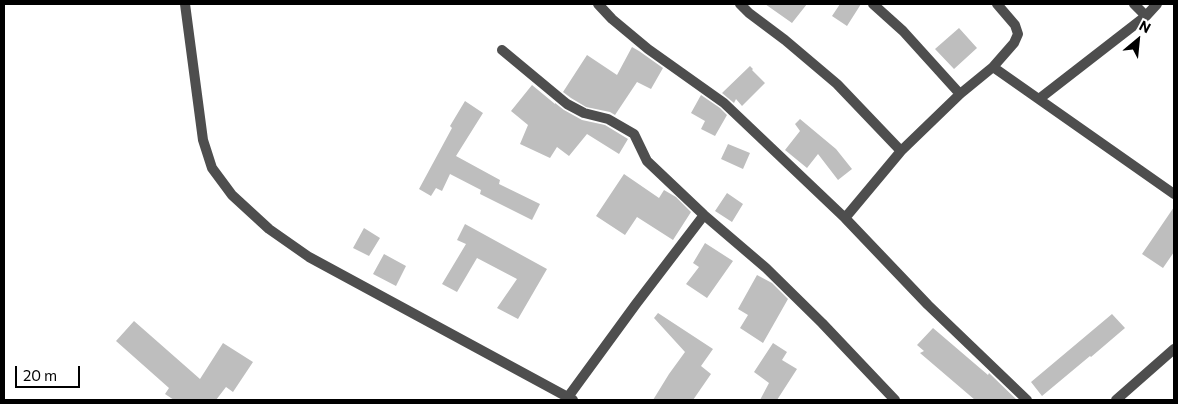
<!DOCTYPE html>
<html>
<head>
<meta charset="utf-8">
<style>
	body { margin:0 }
	#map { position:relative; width:1178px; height:404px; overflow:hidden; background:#fff; font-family:Commissioner,sans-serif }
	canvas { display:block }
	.frame { position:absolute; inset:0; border:5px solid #000; pointer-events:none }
	.north { position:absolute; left:1113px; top:15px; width:50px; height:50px; -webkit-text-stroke:4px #fff; paint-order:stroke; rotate:28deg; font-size:14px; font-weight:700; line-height:20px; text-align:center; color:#000 }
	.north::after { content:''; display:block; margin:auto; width:18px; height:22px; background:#000; clip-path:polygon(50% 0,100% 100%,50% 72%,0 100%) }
	.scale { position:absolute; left:15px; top:366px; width:65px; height:22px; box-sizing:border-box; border:2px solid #000; border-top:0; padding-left:6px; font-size:15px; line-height:18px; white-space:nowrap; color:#000; -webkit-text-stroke:4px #fff; paint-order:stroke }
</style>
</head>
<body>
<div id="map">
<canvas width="1178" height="404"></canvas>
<div class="frame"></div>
<div class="north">N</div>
<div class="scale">20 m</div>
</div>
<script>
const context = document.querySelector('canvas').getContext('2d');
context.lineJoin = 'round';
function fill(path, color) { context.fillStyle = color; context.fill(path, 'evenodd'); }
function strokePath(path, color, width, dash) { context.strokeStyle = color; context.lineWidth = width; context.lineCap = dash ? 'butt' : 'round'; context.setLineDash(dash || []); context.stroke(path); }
fill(new Path2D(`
	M 765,4 L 807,4 L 792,23 Z
	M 840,4 L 861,4 L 847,26 L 832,16 Z
	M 959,28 L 977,48 L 954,69 L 935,49 Z
	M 632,47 L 639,51 L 663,68 L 651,89 L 637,82 L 615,115 L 610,112 L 586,107 L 571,98 L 563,92 L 587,55 L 617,75 Z
	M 750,66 L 753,69 L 752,70 L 765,83 L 742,106 L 736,99 L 734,103 L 722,93 Z
	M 532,85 L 555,104 L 555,103 L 564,110 L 582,120 L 605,125 L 628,139 L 619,154 L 587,134 L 569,156 L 557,147 L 550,158 L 520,144 L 528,125 L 511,111 Z
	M 701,95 L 720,108 L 727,115 L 715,136 L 701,129 L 705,121 L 691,113 Z
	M 465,101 L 483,113 L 456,156 L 500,180 L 499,184 L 540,204 L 532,220 L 480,194 L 481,190 L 450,174 L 442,191 L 436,188 L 431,196 L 419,189 L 452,128 L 450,126 Z
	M 800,119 L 836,149 L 852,169 L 838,180 L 818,154 L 807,168 L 785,150 L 800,131 L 795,124 Z
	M 728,144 L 750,153 L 743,169 L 721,159 Z
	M 624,174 L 659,198 L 664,190 L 676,197 L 691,212 L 673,240 L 637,217 L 625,235 L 596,216 Z
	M 727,193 L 743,204 L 732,222 L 715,211 Z
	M 1174,207 L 1174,252 L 1163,268 L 1142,254 Z
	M 465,224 L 547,269 L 518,319 L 497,308 L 517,279 L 477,258 L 457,292 L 442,284 L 466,244 L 457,240 Z
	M 364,228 L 380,238 L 369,256 L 353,248 Z
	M 705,243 L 733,261 L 707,298 L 686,284 L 699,267 L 693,263 Z
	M 384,254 L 406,266 L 396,286 L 373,274 Z
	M 757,275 L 772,283 L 788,299 L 763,343 L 740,328 L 748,315 L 738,309 Z
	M 658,313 L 713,349 L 701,366 L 711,374 L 693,400 L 653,400 L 669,374 L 685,352 L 654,318 Z
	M 1112,314 L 1125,328 L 1091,357 L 1090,356 L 1042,396 L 1031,382 Z
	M 134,321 L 200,379 L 223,343 L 253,362 L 233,392 L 226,387 L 216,400 L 174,400 L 165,394 L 169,388 L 116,341 Z
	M 933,328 L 988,375 L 989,373 L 1017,400 L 975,400 L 920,353 L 924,351 L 917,345 Z
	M 773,343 L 787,352 L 782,360 L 797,369 L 777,400 L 760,400 L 769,383 L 754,372 Z`), '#bebebe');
strokePath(new Path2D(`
	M 185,4 L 203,140 L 212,168 L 232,195 L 269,229 L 309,257 L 573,400
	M 598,4 L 612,19 L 648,49 L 724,103 L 845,218 L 928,305 L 1027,400
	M 740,4 L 749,13 L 785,40 L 837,84 L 901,151
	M 873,4 L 903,31 L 960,94
	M 1134,4 L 1146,16
	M 502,50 L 567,104 L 584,113 L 608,119 L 634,134 L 647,161 L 704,215 L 766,268 L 822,323 L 895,400
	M 993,67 L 1174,194
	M 1039,99 L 1146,16 L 1157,4
	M 845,218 L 901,151 L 960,94 L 993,67 L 1014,43 L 1018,34 L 1015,25 L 997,4
	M 568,397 L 636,304 L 704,215
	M 1116,400 L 1174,349`), '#4e4e4e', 10);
</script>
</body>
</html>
